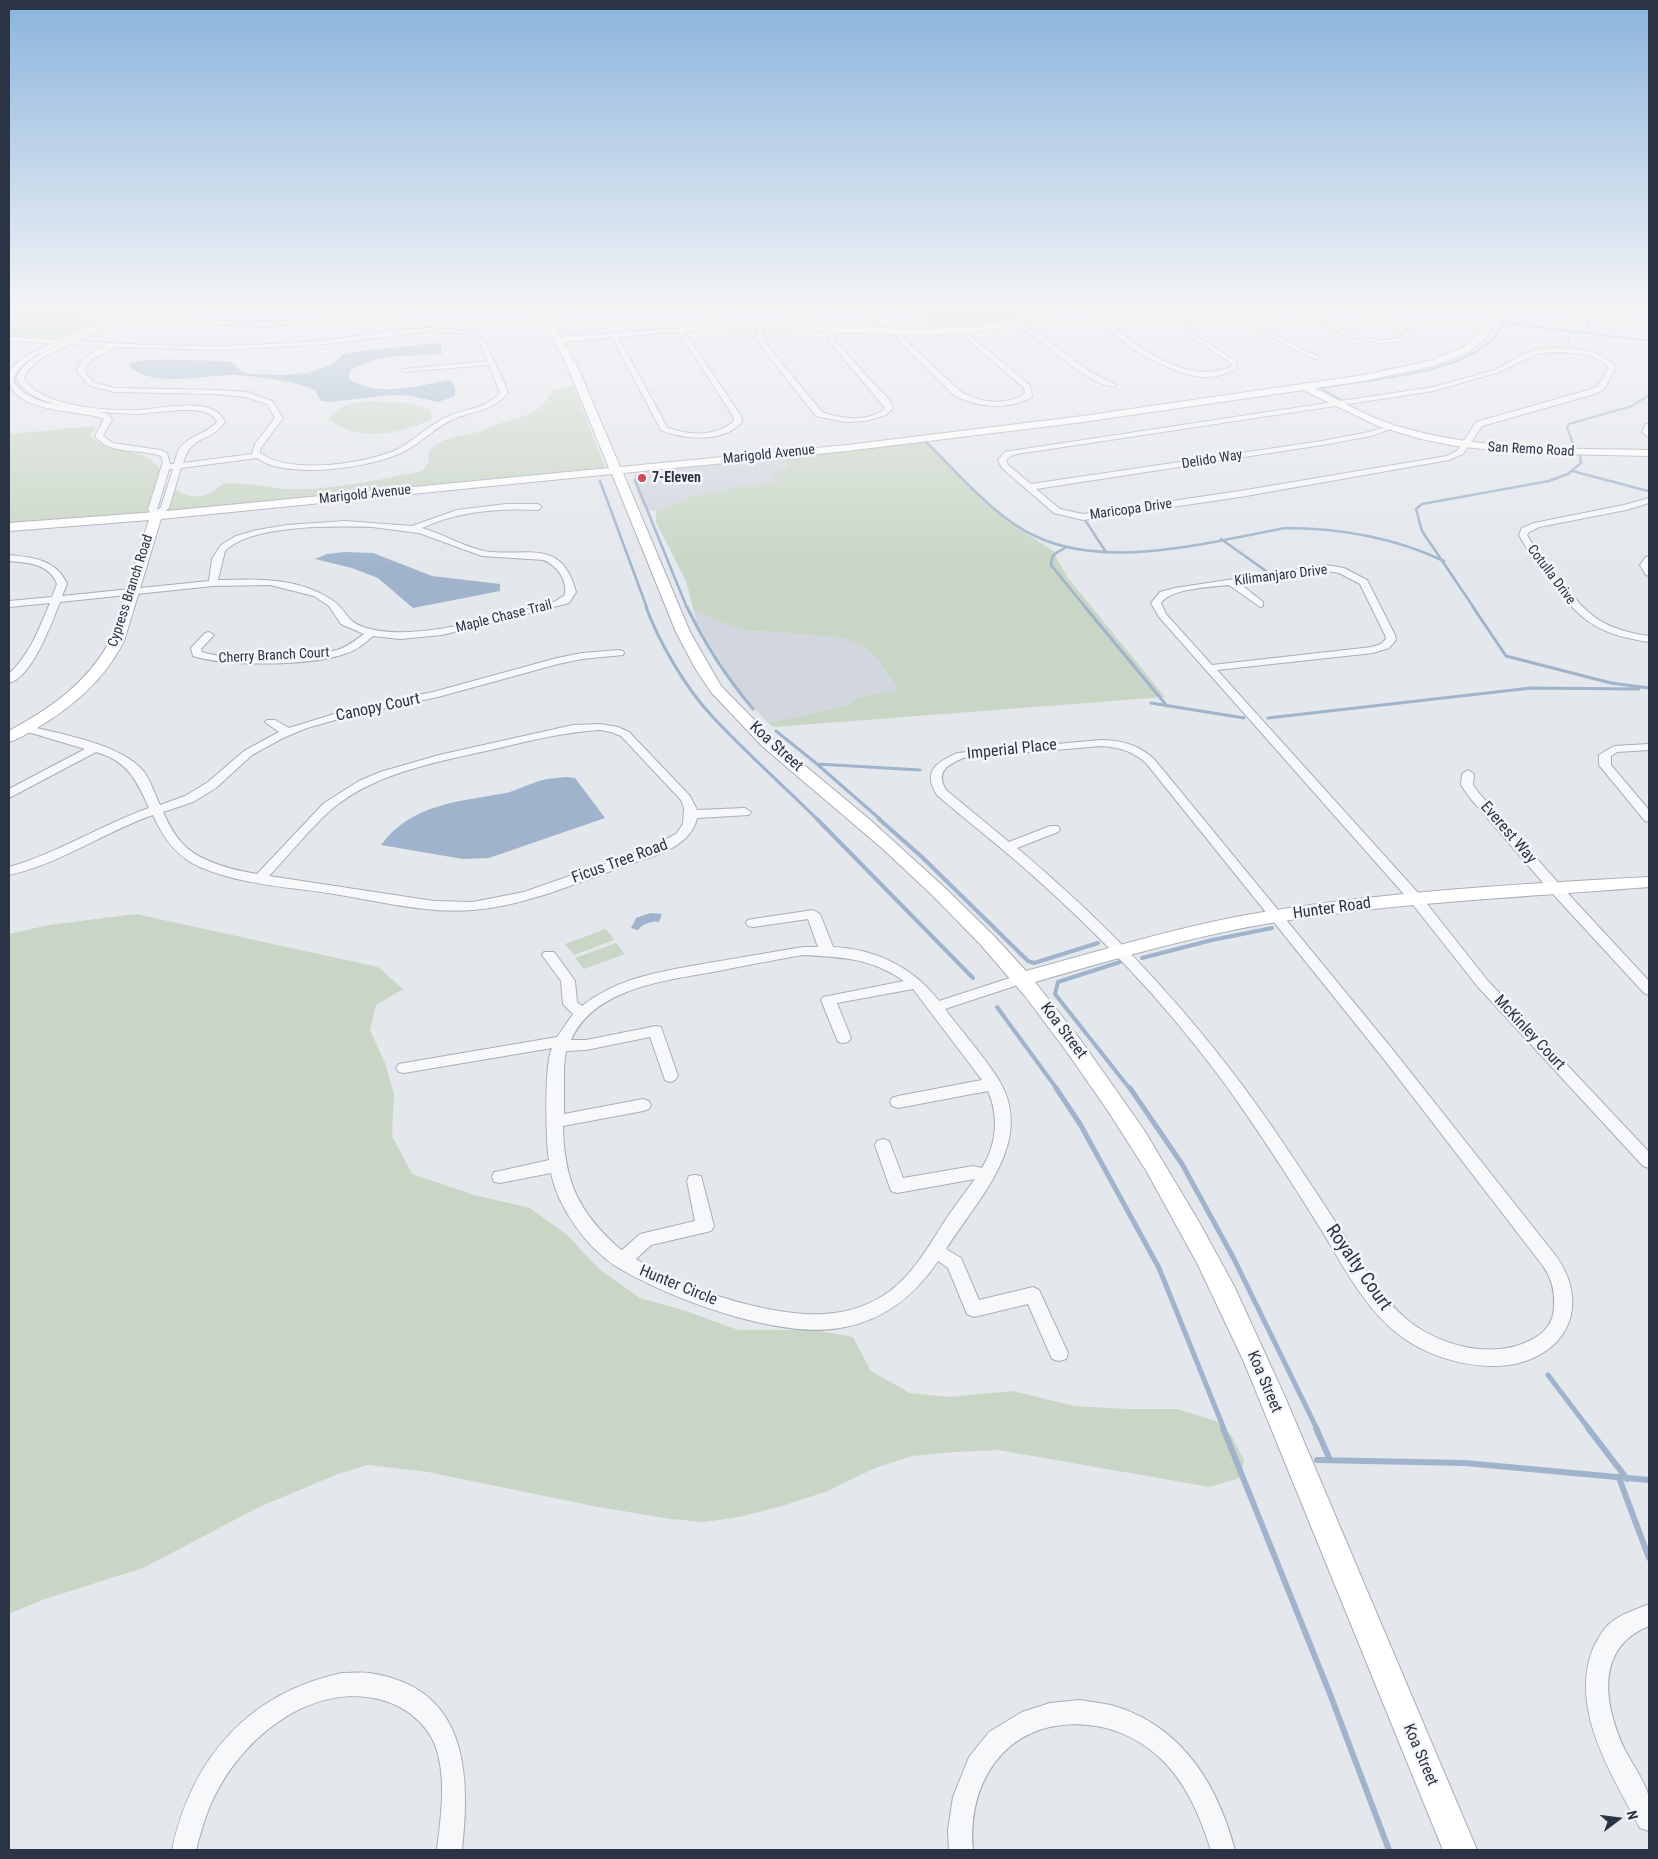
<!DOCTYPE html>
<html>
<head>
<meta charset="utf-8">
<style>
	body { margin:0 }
	#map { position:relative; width:1658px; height:1859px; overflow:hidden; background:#e4e7ec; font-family:"Roboto Condensed",sans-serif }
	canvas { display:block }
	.frame { position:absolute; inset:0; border:10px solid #2b3445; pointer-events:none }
	.north { position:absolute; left:1593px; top:1794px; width:50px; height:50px; -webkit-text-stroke:4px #f4f6f9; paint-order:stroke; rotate:75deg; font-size:14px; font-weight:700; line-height:20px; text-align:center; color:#2b3445 }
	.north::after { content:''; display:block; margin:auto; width:18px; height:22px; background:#2b3445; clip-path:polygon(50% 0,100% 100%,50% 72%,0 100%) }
</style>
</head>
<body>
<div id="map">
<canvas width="1658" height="1859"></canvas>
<div class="frame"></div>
<div class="north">N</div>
</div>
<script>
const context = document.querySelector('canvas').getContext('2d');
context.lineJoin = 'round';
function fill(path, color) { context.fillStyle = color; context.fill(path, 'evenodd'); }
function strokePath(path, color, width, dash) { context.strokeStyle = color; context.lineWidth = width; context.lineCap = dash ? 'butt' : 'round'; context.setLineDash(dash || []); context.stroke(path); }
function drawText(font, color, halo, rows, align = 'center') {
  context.font = font + ' "Roboto Condensed",sans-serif'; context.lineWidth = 5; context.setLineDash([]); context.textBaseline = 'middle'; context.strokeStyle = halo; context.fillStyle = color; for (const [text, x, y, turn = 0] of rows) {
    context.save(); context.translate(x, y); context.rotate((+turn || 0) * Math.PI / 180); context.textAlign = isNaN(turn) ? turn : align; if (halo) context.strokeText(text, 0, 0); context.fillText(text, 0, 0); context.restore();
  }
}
fill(new Path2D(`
	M 784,455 L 787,467 L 771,474 L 776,482 L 711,492 L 686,498 L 663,510 L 647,511 L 641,502 L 633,482 L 634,475 L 645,469 Z
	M 694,611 L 745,631 L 778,632 L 842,638 L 862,645 L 875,656 L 898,688 L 897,690 L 855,698 L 850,705 L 768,723 L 738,691 L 697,623 Z`), '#d2d6de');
fill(new Path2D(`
	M 23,307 L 127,307 L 115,313 Z
	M 923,307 L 1061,307 C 1020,320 980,325 937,328 L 919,310 Z
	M 1435,307 L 1481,307 L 1477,315 L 1463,315 Z
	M 9,308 L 111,315 L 59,340 L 9,338 Z
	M 573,386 L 606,470 L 163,513 L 170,507 L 175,489 C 191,501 208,498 222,484 C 244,481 266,488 288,489 C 333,490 379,480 422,471 L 429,461 L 428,453 C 439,439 452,437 469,434 C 480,432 491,426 502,423 C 525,415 540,415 552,391 Z
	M 370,401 L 406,403 L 430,409 L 432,419 C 403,434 355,443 329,419 C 338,404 354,403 370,401 Z
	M 84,427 L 97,427 L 90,435 C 92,437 96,441 99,443 C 119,455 145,446 160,470 L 147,509 L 150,515 L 9,525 L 9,434 Z
	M 922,440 L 1003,516 L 1021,530 L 1055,552 L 1057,559 L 1068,578 L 1165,697 L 774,727 L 768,723 L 850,705 L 855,698 L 897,690 L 898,688 L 875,656 L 862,645 L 842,638 L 778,632 L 745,631 L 694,611 L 686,581 L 656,522 L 656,511 C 669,509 678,501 689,497 C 717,490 747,485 775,482 L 771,474 L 787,467 L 784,455 Z
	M 136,914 L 378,967 L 403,989 L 376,1005 L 370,1030 L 385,1063 L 394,1094 L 392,1136 L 412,1174 L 474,1195 L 530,1208 L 567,1235 L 599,1269 L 640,1298 L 683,1310 L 738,1330 L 814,1330 L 853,1337 L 871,1371 L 910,1393 L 949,1397 L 1013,1391 L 1074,1406 L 1128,1409 L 1177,1409 L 1216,1421 L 1231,1435 L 1244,1460 L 1240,1478 L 1210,1487 L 998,1450 L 955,1452 L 912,1456 L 875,1468 L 825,1492 L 782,1506 L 739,1517 L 704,1522 L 671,1519 L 593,1506 L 428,1472 L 368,1465 L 338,1474 L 259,1507 L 143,1568 L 42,1600 L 9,1614 L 9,934 L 49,925 Z
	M 606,929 L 614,940 L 574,955 L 565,944 Z
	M 616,943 L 625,954 L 584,969 L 575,958 Z`), '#c9d6c5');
fill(new Path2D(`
	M 435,343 L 441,344 L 442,354 L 389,357 L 371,361 L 350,370 L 349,379 C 378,398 418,386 449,380 C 456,384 456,389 455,396 L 438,402 L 412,396 L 391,395 L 330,402 L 321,401 L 315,390 C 291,380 262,377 235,375 C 206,374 148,390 128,364 C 140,356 213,361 231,362 L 240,370 L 249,374 L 282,375 L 308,373 L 331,365 L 345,353 Z
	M 344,552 L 373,553 L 432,576 L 500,584 L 500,591 L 413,608 L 378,578 L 352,568 L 315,559 L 327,554 Z
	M 566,777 L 575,778 L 605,818 L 489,858 L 463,859 L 381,845 C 412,803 459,802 506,793 C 518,790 530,783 543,780 C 550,778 558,778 566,777 Z
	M 650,913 L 662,914 L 659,922 C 653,920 642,924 638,930 L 631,928 L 636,918 Z`), '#9fb4cc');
strokePath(new Path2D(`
	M 1591,317 L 1588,328 L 1592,333
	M 1500,322 L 1649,341
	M 1570,331 L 1568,335 L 1571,348
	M 1343,401 L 1321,388 C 1369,379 1463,375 1496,335 C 1503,327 1505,316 1510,307
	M 1572,440 L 1567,428 L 1569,424 L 1632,406 L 1649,395`), '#9fb4cc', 2);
strokePath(new Path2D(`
	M 1571,439 L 1575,448
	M 927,443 C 959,474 996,519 1037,537 C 1110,570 1209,542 1285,528 C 1341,528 1393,537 1444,561
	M 1572,471 L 1648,491
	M 635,480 L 687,608
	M 600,481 L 647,608
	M 1085,520 L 1106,552
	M 1221,539 L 1266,571
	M 1065,548 C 1056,553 1051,554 1051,565 L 1086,608
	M 1474,608 L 1422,531 L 1416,509 L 1422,504 L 1549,481 L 1568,474 L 1581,463 L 1580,456`), '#9fb4cc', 2.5);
strokePath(new Path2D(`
	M 646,607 C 659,642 685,687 711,715 C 745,752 783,785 818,820
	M 687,607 C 705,644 726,677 753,709
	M 1085,607 L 1167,706
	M 1473,607 L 1506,656 L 1611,683 L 1649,688
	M 1151,703 L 1244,718
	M 1268,718 L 1531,688 L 1639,689
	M 776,731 L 817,764 L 881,820
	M 817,764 L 920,770`), '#9fb4cc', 3);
strokePath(new Path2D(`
	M 817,819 L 973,978
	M 879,819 L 922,857 L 1028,961 L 1034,963 L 1098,943
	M 1142,958 L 1212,940 L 1272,928
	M 1120,962 L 1058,982 L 1055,994 L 1130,1089
	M 997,1007 L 1057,1089`), '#9fb4cc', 4);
strokePath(new Path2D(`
	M 1056,1088 L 1080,1124 L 1159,1268 L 1224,1429
	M 1130,1088 L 1182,1164 L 1233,1257 L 1317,1429
	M 1548,1375 L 1589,1429`), '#9fb4cc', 5);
strokePath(new Path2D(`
	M 1223,1428 L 1330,1694 L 1389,1850
	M 1316,1428 L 1330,1460
	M 1588,1428 L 1627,1479
	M 1317,1460 L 1465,1463 L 1649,1480
	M 1619,1478 L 1649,1558`), '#9fb4cc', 6);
const street = new Path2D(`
	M 9,307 L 118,312 L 131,307 L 138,307 L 127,313 L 141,307 L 148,307 L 136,314 L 169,317 L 188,307 L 195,307 L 176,318 C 239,324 300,321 363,316 C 386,315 408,307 431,307 L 366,320 L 269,326 L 213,325 L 129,317 L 78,341 C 126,344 174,347 222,346 C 257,345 293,343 328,340 C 370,335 448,316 484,339 L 508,392 C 495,411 474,410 454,419 C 435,427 421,443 403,452 C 371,468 286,480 257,458 L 181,468 L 169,508 L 156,519 L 153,518 L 148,509 L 163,462 L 161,456 C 140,448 110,456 95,436 L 104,419 L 102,418 C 74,409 0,413 10,369 L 26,356 L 52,343 L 9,341 L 9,337 L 59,340 L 111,316 L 10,309 ZM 426,332 C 440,332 472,330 480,343 C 483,348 485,355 488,361 L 404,369 L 401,371 L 402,372 L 489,365 L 500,392 C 489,409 466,408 449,416 C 430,424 416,439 398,449 C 367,464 289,475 260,453 L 260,449 L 283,418 L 272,401 L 247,392 L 216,390 L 114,388 L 93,382 L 84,371 L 92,359 L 116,347 L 223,350 L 326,344 ZM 62,344 C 43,353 25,359 16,379 C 27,395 42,401 60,405 C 41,402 24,398 13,381 C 18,360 43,352 62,344 ZM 71,344 L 106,346 C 93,352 82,357 77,371 L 88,385 L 114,392 L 216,394 L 246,397 L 267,404 L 275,418 L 255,444 L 252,454 L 183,463 C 192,433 209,444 225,422 C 214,395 161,409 139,410 C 107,411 42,407 24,379 C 31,359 53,353 71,344 ZM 180,410 C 191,410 212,409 217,422 C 207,434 189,435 180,448 C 177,452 176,459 174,464 L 170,464 L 167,453 L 160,450 L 113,443 L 103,436 L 112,419 L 108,414 L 99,412 L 137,414 ZM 169,469 L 173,469 L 161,507 L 157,510 Z
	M 706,307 L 712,307 L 716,328 L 711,327 Z
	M 801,307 L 807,307 L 796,328 L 792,328 Z
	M 1064,307 L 1122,316 L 1170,319 L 1341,307 C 1365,309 1394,314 1411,334 L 1400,341 L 1378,343 L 1341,334 L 1300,313 L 1244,317 L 1307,352 L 1319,356 L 1320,357 L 1317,359 L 1303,354 L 1237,318 L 1183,322 L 1194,334 L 1237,362 L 1236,369 C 1225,374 1215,378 1202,377 C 1177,375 1117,346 1106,323 L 1111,318 L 1066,310 ZM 1341,311 C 1363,313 1388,317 1404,334 C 1379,352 1331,325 1308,313 ZM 1117,319 L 1177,322 L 1190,336 L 1231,363 L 1231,367 C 1188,384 1147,353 1115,328 L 1112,323 Z
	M 1556,307 L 1564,307 L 1583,313 L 1649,321 L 1649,325 L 1582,317 Z
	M 873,316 L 876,318 L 871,331 L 866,332 L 870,318 Z
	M 1014,321 L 1042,336 L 1089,371 L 1117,385 C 1102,394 1051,349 1039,340 C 1030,334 1021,329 1012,324 L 1011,323 Z
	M 761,324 L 764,326 L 762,337 L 767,345 L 822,412 C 841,419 870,423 885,408 L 828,340 L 831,329 L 834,327 L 837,329 L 834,340 L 890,401 L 893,408 L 886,415 L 866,421 L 845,422 L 816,416 L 761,346 L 756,337 L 758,326 Z
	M 678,328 L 682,328 L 741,416 L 742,422 C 723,443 685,440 661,430 L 611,335 L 614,333 L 617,335 L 667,427 C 687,436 717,437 734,421 L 733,416 L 677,329 Z
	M 960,328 L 1030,385 L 1032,397 C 1008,410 978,408 954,395 L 900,342 L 896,332 L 901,331 L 905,340 L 960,391 C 979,403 1005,406 1025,394 L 1024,388 L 958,331 L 958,329 Z
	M 1538,349 C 1563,347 1600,346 1616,368 L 1604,389 L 1598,393 L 1482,426 L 1463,454 L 1449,460 L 1240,497 L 1083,520 L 1054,513 L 1002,468 L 998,460 L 1005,452 L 1017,450 L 1433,387 L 1495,370 L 1526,353 ZM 1539,353 C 1560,352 1595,350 1609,368 L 1598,386 L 1592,389 L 1476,422 L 1458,450 L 1447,456 L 1240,491 L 1083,514 L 1060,509 L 1036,489 L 1322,445 L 1371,436 L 1396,427 L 1392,425 L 1369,432 L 1322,441 L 1031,484 L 1008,465 L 1006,460 L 1011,456 L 1017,454 L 1434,391 L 1499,372 Z
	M 1646,424 L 1649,424 L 1649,438 L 1642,432 Z
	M 1649,498 L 1649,503 L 1626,510 L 1539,527 L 1529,532 L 1527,535 C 1534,548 1544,558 1552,569 C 1584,611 1595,628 1649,636 L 1649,642 C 1591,633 1579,618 1545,573 C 1536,560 1526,549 1519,535 L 1522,528 L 1534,523 L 1624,505 Z
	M 506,504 L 538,504 L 542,507 L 538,510 C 498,508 458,511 422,528 C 443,534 462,546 484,551 C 526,558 561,536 576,592 L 569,603 L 442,635 L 400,639 L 373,636 C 365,643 357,650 347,653 C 314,666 227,667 193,656 L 191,648 L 205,633 L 209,632 L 214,635 L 201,649 L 202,652 C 232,662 306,658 337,650 C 347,647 356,640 364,634 L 341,624 L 329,606 L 314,596 L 270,585 L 213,586 L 60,602 C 52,622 32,678 9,683 L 9,674 C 31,652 38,631 50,603 L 9,607 L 9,601 L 52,597 L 57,584 C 49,563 28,563 9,561 L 9,555 C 32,557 57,560 67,584 L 62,596 L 209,581 L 212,559 L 221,545 L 236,536 L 257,530 L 287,525 L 345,521 L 412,526 L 457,510 ZM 372,527 L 419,533 L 482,556 L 544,560 C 558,567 567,579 565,595 L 554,602 C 503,615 412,644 363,627 C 346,621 345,608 332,600 C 298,577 257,579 218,580 L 225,551 C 251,524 336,526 372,527 Z
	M 1649,556 L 1649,576 L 1646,575 L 1640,565 L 1646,557 Z
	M 1326,565 L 1344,568 L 1367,580 L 1395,635 L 1396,640 L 1389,648 L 1373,653 L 1217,670 L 1420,895 L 1488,981 L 1649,1152 L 1649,1168 L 1643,1166 L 1478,987 L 1410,901 L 1159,617 L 1151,603 L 1160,592 L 1175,588 ZM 1326,571 L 1339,573 L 1360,584 L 1385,635 L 1386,639 L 1381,644 L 1372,647 L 1212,665 L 1166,614 L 1161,603 C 1171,588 1212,587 1229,585 L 1260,607 L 1263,606 L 1263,602 L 1239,583 Z
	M 619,650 L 623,651 L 624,653 L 623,655 L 582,659 L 558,664 L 438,697 L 353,715 L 307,728 L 283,738 L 252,755 L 216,788 L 193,802 L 163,812 C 168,823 173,833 181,842 C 198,862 233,870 257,874 L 324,803 L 359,781 L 380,772 L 439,755 L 573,725 L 600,724 L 618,727 L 629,732 L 690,796 L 697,810 L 745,808 L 751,812 L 749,815 L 697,818 C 690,850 648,857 622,867 C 574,884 524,906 473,910 C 427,914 379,901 334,894 C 290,887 241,885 200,867 C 177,857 163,838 153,815 C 104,832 60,864 9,875 L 9,867 C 58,853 101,825 149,808 C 137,781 128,761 96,752 L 9,798 L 9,789 L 85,749 L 21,730 L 19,728 L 21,726 L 29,726 C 63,735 123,744 145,773 C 151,782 155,795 160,805 L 185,796 L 208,782 L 244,751 L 279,732 L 265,722 L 267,720 L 275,720 L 289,728 L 347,710 L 433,692 L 557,658 L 582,653 ZM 600,730 L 611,732 L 621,736 L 681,800 L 684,808 L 683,824 L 676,834 L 652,847 L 524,892 L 473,902 L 434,901 L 269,876 C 290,854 310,828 332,809 C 377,771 443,761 499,748 C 533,740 565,732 600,730 Z
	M 1101,740 C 1121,740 1139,745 1154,759 L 1393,1050 L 1556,1256 C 1597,1314 1556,1368 1490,1366 C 1458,1365 1423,1354 1398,1334 C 1362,1306 1341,1261 1317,1223 C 1285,1172 1252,1120 1216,1072 C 1161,999 1099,934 1031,874 C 1000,846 968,822 937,795 C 922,771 937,762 957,753 ZM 1101,746 C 1119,747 1132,751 1146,763 L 1383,1058 L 1543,1266 C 1552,1279 1555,1291 1554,1306 C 1554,1323 1544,1334 1529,1341 C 1490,1360 1436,1345 1404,1317 C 1379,1295 1363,1265 1345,1237 C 1321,1199 1296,1162 1271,1125 C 1199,1021 1114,929 1017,848 L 1058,832 L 1060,829 L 1058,826 L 1050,826 L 1009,842 L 946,790 C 935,771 948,765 963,758 Z
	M 1649,744 L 1649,750 L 1617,752 L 1611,756 L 1611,765 L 1649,810 L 1649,822 L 1645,821 L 1599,765 L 1599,755 L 1614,746 Z
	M 1468,770 L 1474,774 L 1473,785 L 1478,792 L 1561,886 L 1649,981 L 1649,995 L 1644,993 L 1551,892 L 1470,798 L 1461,785 L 1462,774 Z
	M 813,910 L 820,914 L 833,947 C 875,949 913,967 939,1001 L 1022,974 L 1027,976 L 1029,979 L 1027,982 L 945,1009 C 963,1033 985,1057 1000,1082 C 1035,1143 977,1200 946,1249 L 961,1258 L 979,1300 L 1033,1287 L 1039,1290 L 1068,1353 L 1066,1359 L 1059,1361 L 1052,1359 L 1028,1304 L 974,1317 L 967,1314 L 948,1268 L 938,1261 C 915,1295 886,1319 845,1327 C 783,1341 670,1299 617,1267 C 587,1248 558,1208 551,1173 L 500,1183 L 494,1182 L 492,1177 L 494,1172 L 500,1171 L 549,1160 C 546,1139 544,1065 552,1048 L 404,1073 L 399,1072 L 396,1068 L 399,1064 L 404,1063 L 557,1037 L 573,1014 L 563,1004 L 561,981 L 542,955 L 544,952 L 554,952 L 573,978 L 575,981 L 577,1002 L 582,1006 C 618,977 664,971 708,963 C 740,958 771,952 803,947 L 818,947 L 808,919 L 753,927 L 748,926 L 746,923 L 748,920 L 753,919 ZM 803,955 C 842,957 871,958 904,981 L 823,997 L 821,1000 L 838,1042 L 843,1043 L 848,1042 L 851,1038 L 837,1003 L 913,989 L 982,1080 L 898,1096 L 892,1098 L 890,1102 L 892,1106 L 898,1108 L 988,1091 C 999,1116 997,1144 982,1168 L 973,1166 L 903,1178 L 889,1141 L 883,1139 L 877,1141 L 875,1145 L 891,1191 L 897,1193 L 975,1179 C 966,1191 957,1203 948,1216 C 931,1242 916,1271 890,1291 C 871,1305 847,1313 823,1314 C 771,1317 679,1288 636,1259 L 651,1245 L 711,1231 L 714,1226 L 701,1176 L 695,1175 L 689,1176 L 687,1181 L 695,1221 L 640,1234 L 622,1250 L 620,1249 C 579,1213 564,1182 563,1126 L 643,1111 L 649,1109 L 651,1105 L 649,1101 L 643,1099 L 564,1114 L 564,1066 L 566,1051 L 586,1050 L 650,1037 L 665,1080 L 670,1082 L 675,1080 L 678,1076 L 661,1027 L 656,1026 L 586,1040 L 571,1040 C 594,988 664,981 713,972 C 743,966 773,960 803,955 Z
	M 1649,1604 L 1649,1626 C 1594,1648 1604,1705 1625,1750 C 1632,1764 1643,1778 1648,1794 C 1652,1803 1650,1821 1649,1831 L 1640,1828 C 1613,1776 1570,1712 1592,1651 C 1596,1642 1601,1632 1608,1625 C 1620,1614 1635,1610 1649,1604 Z
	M 342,1673 C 351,1673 361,1672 369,1673 C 467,1687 471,1772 462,1850 L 437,1850 C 441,1816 447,1777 435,1745 C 426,1722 404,1706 382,1700 C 316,1682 251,1731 220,1786 C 208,1806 202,1828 196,1850 L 172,1850 C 192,1757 249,1693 342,1673 Z
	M 1080,1700 C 1090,1702 1101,1703 1111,1705 C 1181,1725 1217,1783 1235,1850 L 1211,1850 C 1200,1816 1186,1782 1160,1758 C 1142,1741 1120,1730 1096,1726 C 1016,1713 966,1773 973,1850 L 949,1850 L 948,1830 L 953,1797 L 969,1757 L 989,1732 L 1022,1712 L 1050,1703 Z`);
const secondary = new Path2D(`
	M 531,307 L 539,307 L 561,337 L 736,324 L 917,329 L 956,328 L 994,324 L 1030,317 L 1061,307 L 1073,307 C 1066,313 1054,315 1045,317 C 946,350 839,326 737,329 C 679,330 621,337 563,342 L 576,363 L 620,467 L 847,445 L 1083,416 L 1364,375 L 1430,361 L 1463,348 L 1482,331 L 1497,307 L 1505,307 L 1488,335 L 1469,352 L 1433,366 L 1364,381 L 1315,388 C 1342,402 1368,417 1397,426 C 1479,451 1565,448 1649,450 L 1649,456 L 1520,453 L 1456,446 L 1421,439 L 1378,426 L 1303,390 L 1083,422 L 847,451 L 623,473 L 690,632 L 721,686 L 773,739 L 869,819 L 945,888 L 994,936 L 1026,971 C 1099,951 1172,929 1246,915 C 1379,892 1515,884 1649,877 L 1649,887 C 1525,897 1400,902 1277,922 C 1195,935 1115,959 1035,982 L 1082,1042 L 1144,1130 L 1199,1222 L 1234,1286 L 1285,1397 L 1477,1850 L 1443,1850 L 1244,1362 L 1197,1263 L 1147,1172 L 1108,1111 L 1067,1052 L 1025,996 L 980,944 L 933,896 L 883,849 L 762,746 L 711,692 L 695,668 L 676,632 L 612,474 L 161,519 L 124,641 C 104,680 74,706 37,728 C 28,733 19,739 9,742 L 9,731 C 50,709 87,683 110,641 L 149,520 L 9,531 L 9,523 L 156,512 L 609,468 L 566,363 L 548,330 Z`);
strokePath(street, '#a9aeb7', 2);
strokePath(secondary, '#a9aeb7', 2);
fill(street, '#f7f8fa');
fill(secondary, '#fff');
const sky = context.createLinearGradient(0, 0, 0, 567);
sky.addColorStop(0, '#8bb4dd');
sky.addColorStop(0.54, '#f3f4f6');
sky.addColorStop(1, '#f3f4f600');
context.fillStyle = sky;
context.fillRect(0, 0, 1658, 567);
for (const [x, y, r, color] of [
	[642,478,5,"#d1495b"]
]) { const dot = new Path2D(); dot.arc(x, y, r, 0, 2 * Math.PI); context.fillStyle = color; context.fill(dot); strokePath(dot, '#f4f6f9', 2); }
drawText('14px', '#2b3445', '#f4f6f9', [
	["San Remo Road",1531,450,3],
	["Marigold Avenue",769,455,-6],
	["Delido Way",1212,460,-9],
	["Marigold Avenue",365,495,-6],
	["Maricopa Drive",1131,510,-8],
	["Cotulla Drive",1551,575,53],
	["Kilimanjaro Drive",1281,576,-7],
	["Cypress Branch Road",131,591,-72],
	["Maple Chase Trail",504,617,-14],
	["Cherry Branch Court",274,656,-3]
]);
drawText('bold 14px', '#2b3445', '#f4f6f9', [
	["7-Eleven",652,478]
], 'left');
drawText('16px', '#2b3445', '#f4f6f9', [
	["Canopy Court",378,708,-12],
	["Koa Street",776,747,42],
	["Imperial Place",1012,750,-6],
	["Everest Way",1508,833,49],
	["Ficus Tree Road",620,862,-20],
	["Hunter Road",1332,909,-8],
	["Koa Street",1063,1031,53],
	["McKinley Court",1529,1033,47],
	["Hunter Circle",678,1286,22],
	["Koa Street",1264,1382,67],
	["Koa Street",1420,1755,67]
]);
drawText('19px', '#2b3445', '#f4f6f9', [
	["Royalty Court",1358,1268,55]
]);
</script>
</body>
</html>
